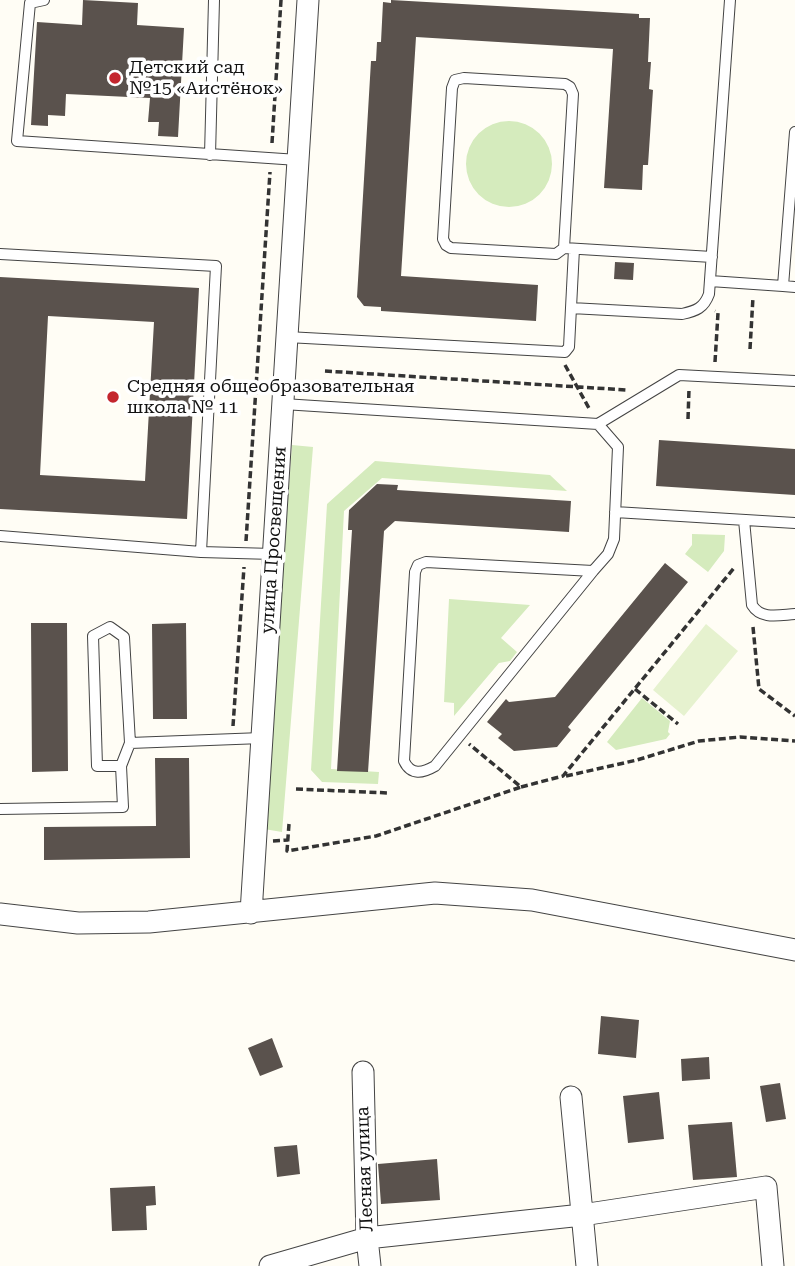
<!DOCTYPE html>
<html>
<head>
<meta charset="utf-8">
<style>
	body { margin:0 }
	canvas { display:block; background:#fffdf5 }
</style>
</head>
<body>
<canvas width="795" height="1266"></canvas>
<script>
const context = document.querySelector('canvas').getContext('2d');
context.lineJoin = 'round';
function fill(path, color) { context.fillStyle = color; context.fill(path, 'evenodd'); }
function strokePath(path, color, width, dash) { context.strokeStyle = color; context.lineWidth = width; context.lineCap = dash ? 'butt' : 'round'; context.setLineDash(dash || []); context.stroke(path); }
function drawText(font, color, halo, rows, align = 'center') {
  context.font = font + ' "Roboto Serif",serif'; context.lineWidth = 7; context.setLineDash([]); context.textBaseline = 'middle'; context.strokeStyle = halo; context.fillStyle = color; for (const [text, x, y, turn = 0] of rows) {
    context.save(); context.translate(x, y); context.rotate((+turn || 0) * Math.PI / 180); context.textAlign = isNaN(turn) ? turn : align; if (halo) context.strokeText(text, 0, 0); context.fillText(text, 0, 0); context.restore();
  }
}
fill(new Path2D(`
	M466 164a43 43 0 1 1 86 0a43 43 0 1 1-86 0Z
	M 292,445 L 313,447 L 282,832 L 264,829 Z
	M 375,461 L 550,475 L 567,491 L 382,478 L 344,511 L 331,769 L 379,772 L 378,784 L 322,782 L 311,770 L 327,504 Z
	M 692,534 L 725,535 L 724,551 L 708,572 L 685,554 L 692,545 Z
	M 449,599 L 530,605 L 501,638 L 517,652 L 510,661 L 499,663 L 454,716 L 454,703 L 444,702 Z
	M 642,698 L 670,721 L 668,732 L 670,734 L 666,739 L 616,750 L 607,742 Z`), '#d5ebbd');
fill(new Path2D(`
	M 706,624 L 738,651 L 684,716 L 653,690 Z`), '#e6f2cf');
fill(new Path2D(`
	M 83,0 L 138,3 L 137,25 L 184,28 L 178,137 L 158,136 L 159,122 L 148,122 L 150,98 L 66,94 L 65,116 L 48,115 L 48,126 L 31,125 L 37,22 L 82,25 Z
	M 391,0 L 639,14 L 639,18 L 650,18 L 648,62 L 651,62 L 649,89 L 653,90 L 648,165 L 643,165 L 642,190 L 604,188 L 613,49 L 416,37 L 401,276 L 538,285 L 536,321 L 381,311 L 381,307 L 364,306 L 357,297 L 371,61 L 376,61 L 377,42 L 381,42 L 383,2 L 391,3 Z
	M 615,262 L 634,263 L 633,280 L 614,279 Z
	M 0,277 L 199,288 L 187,519 L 0,509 ZM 48,316 L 154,322 L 145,481 L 40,475 Z
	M 659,440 L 795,449 L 795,495 L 656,486 Z
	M 377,484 L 398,485 L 397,490 L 571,501 L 569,532 L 395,521 L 384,531 L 368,772 L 337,771 L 352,530 L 348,530 L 349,510 Z
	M 665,563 L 688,582 L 568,727 L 571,730 L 557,747 L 514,751 L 498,738 L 502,734 L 487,722 L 506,699 L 509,702 L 555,697 Z
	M 31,623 L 67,623 L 68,771 L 32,772 Z
	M 186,623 L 187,719 L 153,719 L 152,624 Z
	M 155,758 L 189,758 L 190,858 L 44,860 L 44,827 L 156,826 Z
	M 601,1016 L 639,1020 L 636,1058 L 598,1054 Z
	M 272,1038 L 283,1067 L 260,1076 L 248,1048 Z
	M 709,1057 L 710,1079 L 682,1081 L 681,1059 Z
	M 780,1083 L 786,1119 L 766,1122 L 760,1086 Z
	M 659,1092 L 664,1139 L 628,1143 L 623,1096 Z
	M 732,1122 L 737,1177 L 693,1180 L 688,1125 Z
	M 297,1145 L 300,1174 L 277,1177 L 274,1147 Z
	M 437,1159 L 440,1200 L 381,1204 L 378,1164 Z
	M 155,1186 L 156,1205 L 146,1206 L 147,1230 L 112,1231 L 110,1188 Z`), '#5a524d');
const lane = new Path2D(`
	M 44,0 L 30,3 L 17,141 L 298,160
	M 795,132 L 783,286 L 795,287
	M 210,155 L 214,0
	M 564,248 L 556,254 L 451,248 L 446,245 L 443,239 L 452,88 L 455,80 L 464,78 L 565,84 L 570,87 L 573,94 L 564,248 L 712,257
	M 0,254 L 216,266 L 201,552
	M 710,281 L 783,286
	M 571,308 L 682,314 C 696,311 704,308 709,294 L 730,0
	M 287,337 L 565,352 L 569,347 L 574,249
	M 283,404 L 598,424 L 618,447 L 614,539 L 608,554 L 593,571 L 426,562 L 418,565 L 415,572 L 404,761 C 411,776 423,773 435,766 L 593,571
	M 598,424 L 679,375 L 795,381
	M 615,512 L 795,523
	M 744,520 L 752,605 C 761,620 779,615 795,614
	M 0,536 L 201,552 L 273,554
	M 121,766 L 97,766 L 93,636 L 110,627 L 124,637 L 130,743
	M 0,809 L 123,807 L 121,766 L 130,743 L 262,738`);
const street = new Path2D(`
	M 251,913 L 308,0
	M 0,914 L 78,923 L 149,922 L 435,893 L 532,900 L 795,950
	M 363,1072 L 367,1238 L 370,1266
	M 571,1097 L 587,1266
	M 270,1266 L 367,1238 L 582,1215 L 766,1187 L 773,1266`);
strokePath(lane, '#444', 12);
strokePath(street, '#444', 23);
strokePath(new Path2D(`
	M 272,143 L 281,0
	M 750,349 L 753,297
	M 715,362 L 718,313 L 715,311
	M 565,365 L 590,410
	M 325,371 L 627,390
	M 688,419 L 689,389
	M 246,541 L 270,172
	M 753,627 L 759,689 L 795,716
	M 635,689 L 678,724
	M 233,726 L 244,567
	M 566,776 L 637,760 L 699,741 L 740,737 L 795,741
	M 521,787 L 563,776 L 734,568
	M 296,789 L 389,793
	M 289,824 L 287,851 L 376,836 L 521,787 L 469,744
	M 273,841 L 288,840`), '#333', 3.5, [7, 3.5]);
strokePath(lane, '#fff', 10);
strokePath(street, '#fff', 21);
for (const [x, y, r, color] of [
	[115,78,7,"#c4262e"],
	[113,397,7,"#c4262e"]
]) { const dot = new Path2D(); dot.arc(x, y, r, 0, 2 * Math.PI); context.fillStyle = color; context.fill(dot); strokePath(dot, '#fff', 2.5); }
drawText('18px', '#111', '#fff', [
	["Детский сад",129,68],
	["№15 «Аистёнок»",129,89],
	["Средняя общеобразовательная",127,387],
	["школа № 11",127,408]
], 'left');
drawText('18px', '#111', '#fff', [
	["улица Просвещения",274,540,-86],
	["Лесная улица",365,1169,-92]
]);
</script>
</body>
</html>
